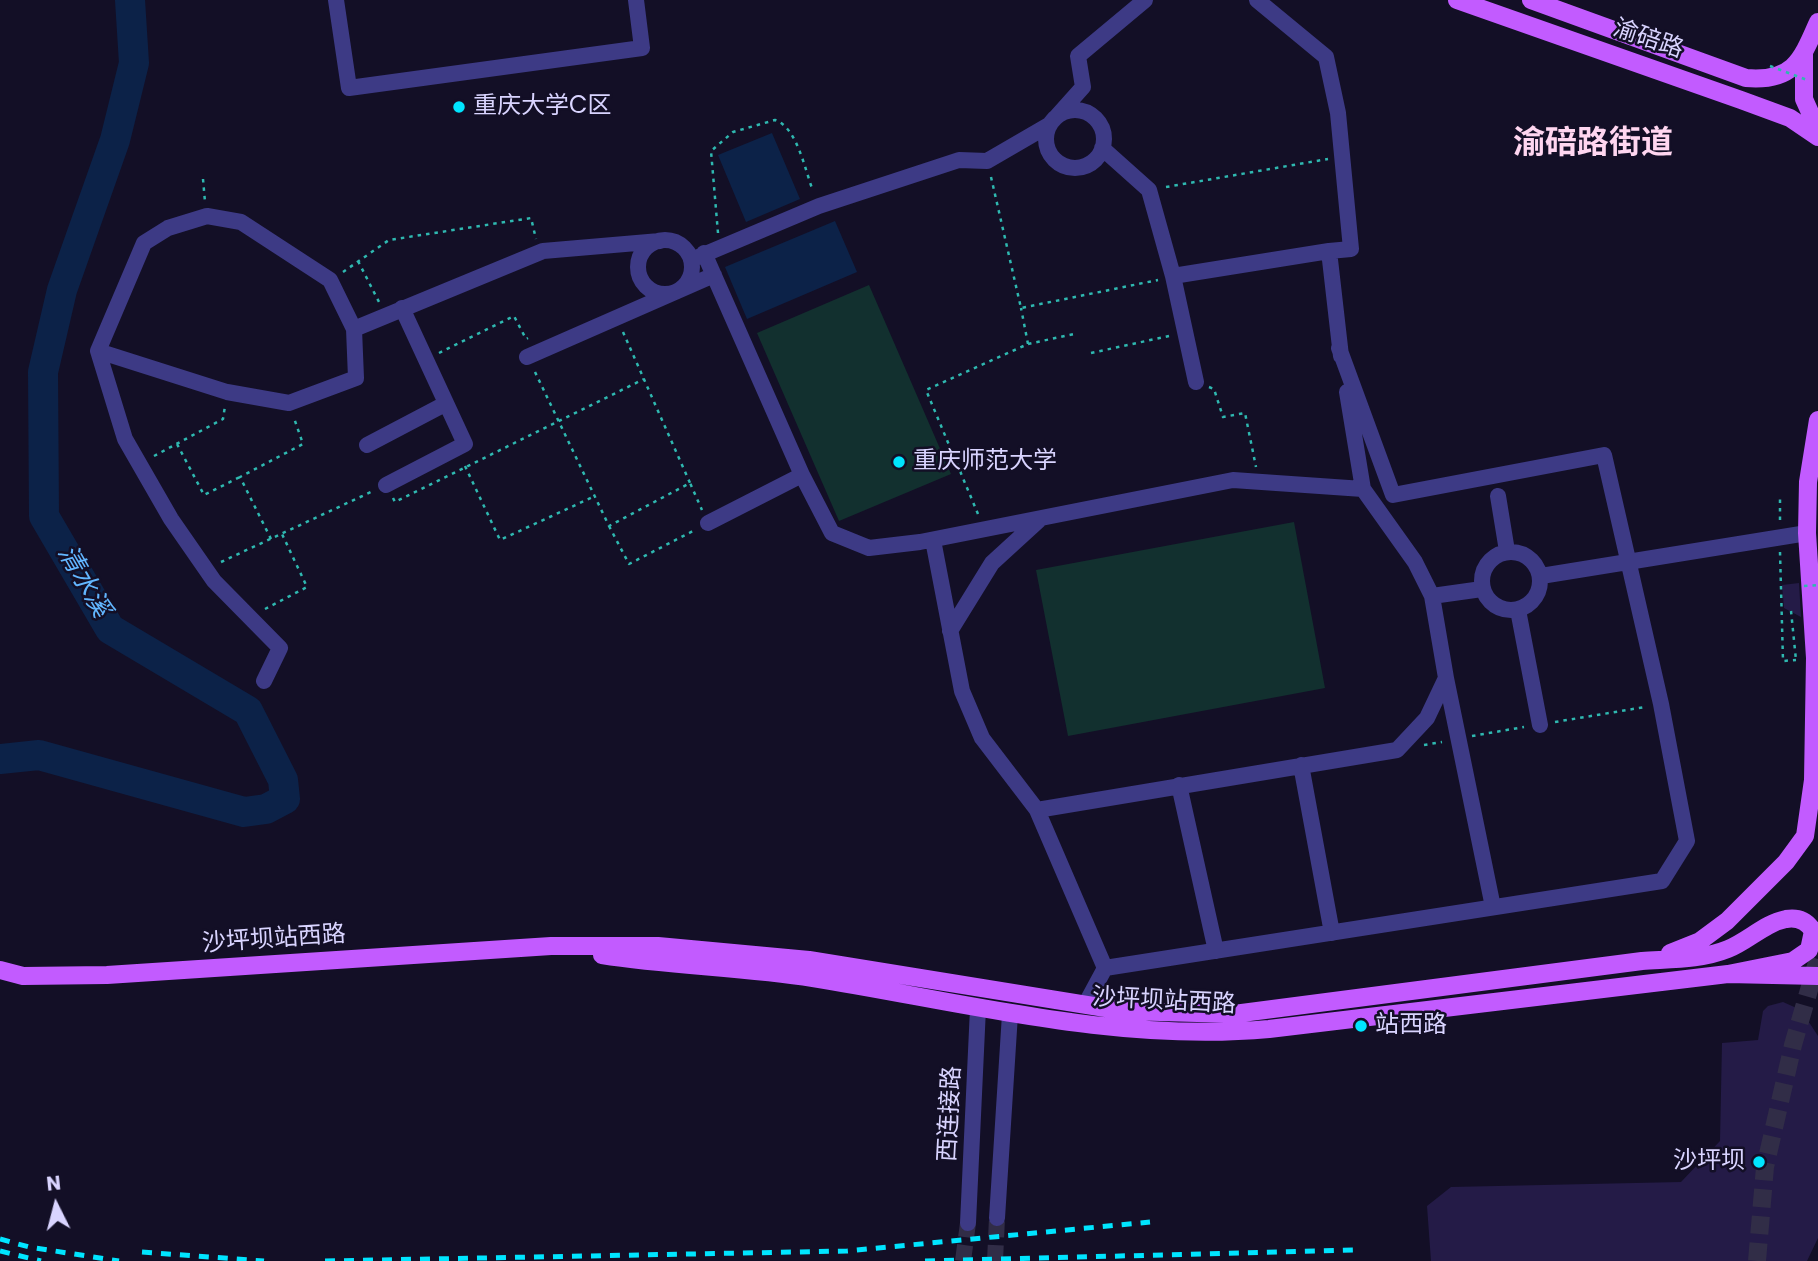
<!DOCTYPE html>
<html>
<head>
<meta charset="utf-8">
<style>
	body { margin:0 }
	#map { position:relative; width:1818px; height:1261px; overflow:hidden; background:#130f26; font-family:Poppins,sans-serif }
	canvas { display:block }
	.north { position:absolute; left:21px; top:1170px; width:70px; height:70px; -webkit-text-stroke:5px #130f26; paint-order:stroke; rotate:354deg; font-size:19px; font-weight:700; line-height:28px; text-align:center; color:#d9d4ff }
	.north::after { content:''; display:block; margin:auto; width:24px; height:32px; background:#d9d4ff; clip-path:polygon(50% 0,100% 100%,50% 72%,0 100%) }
</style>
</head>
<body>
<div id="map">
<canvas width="1818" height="1261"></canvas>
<div class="north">N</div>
</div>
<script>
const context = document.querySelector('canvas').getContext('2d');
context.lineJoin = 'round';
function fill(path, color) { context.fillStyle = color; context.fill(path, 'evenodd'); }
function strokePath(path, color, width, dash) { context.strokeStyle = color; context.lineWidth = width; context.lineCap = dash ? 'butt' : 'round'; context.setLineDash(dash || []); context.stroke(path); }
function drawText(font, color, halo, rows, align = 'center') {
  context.font = font + ' Poppins,"Noto Sans SC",sans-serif'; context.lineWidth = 5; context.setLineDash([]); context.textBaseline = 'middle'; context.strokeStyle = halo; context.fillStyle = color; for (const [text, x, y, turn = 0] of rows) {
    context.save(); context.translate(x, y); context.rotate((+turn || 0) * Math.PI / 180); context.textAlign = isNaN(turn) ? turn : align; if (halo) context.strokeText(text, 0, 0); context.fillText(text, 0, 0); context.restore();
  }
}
fill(new Path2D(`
	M 869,285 L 951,474 L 839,521 L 757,333 Z
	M 1294,522 L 1325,688 L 1068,736 L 1036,570 Z`), '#12302f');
fill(new Path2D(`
	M 772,133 L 800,199 L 746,222 L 718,155 Z
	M 835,221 L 857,272 L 747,319 L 725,267 Z`), '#0c2248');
strokePath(new Path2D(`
	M 0,759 L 39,755 L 244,812 L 266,809 L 285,799 L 283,780 L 248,711 L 110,629 L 44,516 L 43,372 L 62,290 L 115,140 L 134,63 L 130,0`), '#0c2248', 30);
fill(new Path2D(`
	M 1799,583 L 1801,617 L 1784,608 L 1782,585 Z
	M 1783,1002 L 1801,1010 L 1818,1036 L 1818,1238 L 1807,1261 L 1431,1261 L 1427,1206 L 1451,1187 L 1681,1182 L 1720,1141 L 1722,1043 L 1758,1040 L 1763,1011 L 1768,1006 Z`), '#241b47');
strokePath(new Path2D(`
	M 963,1261 L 968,1223
	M 995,1261 L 997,1218`), '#312d47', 16, [16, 8]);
strokePath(new Path2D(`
	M 1757,1261 L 1765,1167 L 1793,1045 L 1818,959`), '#312d47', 18, [18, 9]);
strokePath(new Path2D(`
	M 991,177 L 1021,308 L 1158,280
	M 203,179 L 205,202
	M 1166,187 L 1328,159
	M 718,233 L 711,151 L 733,132 L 775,120 C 797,127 805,170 813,191
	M 358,261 L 379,302
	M 343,272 L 389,240 L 531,218 L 536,239
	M 623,332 L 690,483
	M 1028,344 L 1074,334
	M 439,353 L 514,316 L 526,339 L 528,338
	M 1091,353 L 1169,336
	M 535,372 L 609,526 L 690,483 L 702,510
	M 1209,387 L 1214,389 L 1223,417 L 1245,413 L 1256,467
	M 177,444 L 204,495 L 240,477
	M 154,456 L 223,419 L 225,406
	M 465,466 L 500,540 L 595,496
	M 393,498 L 395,502 L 644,379
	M 978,514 L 926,390 L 1028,344 L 1021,308
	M 1780,520 L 1780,497
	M 609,526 L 629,564 L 693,531
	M 271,539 L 240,477 L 303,444 L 294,418
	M 1780,552 L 1783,661 L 1796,660
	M 221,562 L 373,491
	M 265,609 L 307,587 L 282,534
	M 1791,611 L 1796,660
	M 1555,722 L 1645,707
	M 1472,736 L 1524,727
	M 1424,745 L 1442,742`), '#2fb8b0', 2.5, [3.5, 5]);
strokePath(new Path2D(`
	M 336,0 L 349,88 L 642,48 L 636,0
	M 1257,0 L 1326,57 L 1338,113 L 1351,249 L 1329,251
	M1046 139a29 29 0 1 1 58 0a29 29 0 1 1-58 0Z
	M 1102,148 L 1149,190 L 1173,276 L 1196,382
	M638 267a27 27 0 1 1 54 0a27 27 0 1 1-54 0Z
	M 704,253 L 802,475 L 832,533 L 869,548 L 920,542 L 1233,480 L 1363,489 L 1415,562 L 1432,596 L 1482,589
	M 691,260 L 819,206 L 959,160 L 987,161 L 1049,125 L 1083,87 L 1078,56 L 1145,0
	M 1173,276 L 1329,251 L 1341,356
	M 98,351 L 227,392 L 289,403 L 356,378 L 354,329
	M 527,357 L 714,275
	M 1347,392 L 1363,489
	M 367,445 L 445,404
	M 386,485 L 465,444 L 402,308
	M 1498,496 L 1507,551
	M 708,523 L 802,475
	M 933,540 L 962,691 L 982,738 L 1037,810 L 1397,750 L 1427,718 L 1446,678 L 1432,596
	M1482 581a29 29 0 1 1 58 0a29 29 0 1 1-58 0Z
	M 1541,576 L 1807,533
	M 1518,610 L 1540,725
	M 950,631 L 992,563 L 1039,520
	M 1446,678 L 1493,907
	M 264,681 L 280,648 L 214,581 L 171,519 L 125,439 L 98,351 L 144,243 L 168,228 L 207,216 L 241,222 L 330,280 L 354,329 L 543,251 L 660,241
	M 1301,765 L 1332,933
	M 1179,785 L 1216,951
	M 1037,810 L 1105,968 L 1662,881 L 1687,841 L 1661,704 L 1604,455 L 1393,495 L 1339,348
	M 1085,1005 L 1105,968
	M 997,1218 L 1010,1014
	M 968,1223 L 978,1008`), '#3d3a85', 16);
strokePath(new Path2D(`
	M 1457,0 L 1741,100 L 1790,118 L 1818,137
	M 1531,0 L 1746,78 C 1793,82 1801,61 1818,22
	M 1804,53 L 1804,99 L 1818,130
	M 1670,953 L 1700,941 L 1727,921 L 1786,862 L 1805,836 L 1813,780 L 1815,658 L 1807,533 L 1808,482 L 1818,420
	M 602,955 C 672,966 743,967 813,978 C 963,1002 1116,1043 1269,1029 L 1728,974 L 1818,976
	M 0,970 L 23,976 L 107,975 L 551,946 L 658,946 L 809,960 L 1124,1011 L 1234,1014 L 1642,961 C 1671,959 1701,960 1728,949 C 1748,941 1765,923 1786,919 C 1798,917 1807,921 1813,931 L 1809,950 L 1793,961 L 1728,974`), '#c25bff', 18);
strokePath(new Path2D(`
	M 0,1239 L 29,1247 L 119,1261
	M 0,1251 L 41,1261
	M 142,1252 L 264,1261
	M 325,1261 L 847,1251 L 1150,1222
	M 925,1261 L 1354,1250`), '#00e5ff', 5, [10, 9]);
strokePath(new Path2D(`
	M 1770,66 L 1807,80
	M 1804,586 L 1818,585`), '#2fb8b0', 2.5, [3.5, 5]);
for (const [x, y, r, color] of [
	[459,107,7,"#00e5ff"],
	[899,462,7,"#00e5ff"],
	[1361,1026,7,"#00e5ff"],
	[1759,1162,7,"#00e5ff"]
]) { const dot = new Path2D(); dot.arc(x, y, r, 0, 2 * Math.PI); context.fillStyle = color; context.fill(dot); strokePath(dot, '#130f26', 2.5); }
drawText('24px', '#d9d4ff', '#130f26', [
	["渝碚路",1648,40,19],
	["沙坪坝站西路",274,940,-4],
	["沙坪坝站西路",1164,1002,3],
	["西连接路",951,1114,-87]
]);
drawText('24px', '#d9d4ff', '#130f26', [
	["重庆大学C区",473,107],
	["重庆师范大学",913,462],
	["站西路",1375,1026],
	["沙坪坝",1745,1162,"right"]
], 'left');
drawText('italic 26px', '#62b6ff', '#130f26', [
	["清水溪",83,582,60]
]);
drawText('bold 32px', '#ffd6f0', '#130f26', [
	["渝碚路街道",1593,145]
]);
</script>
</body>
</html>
